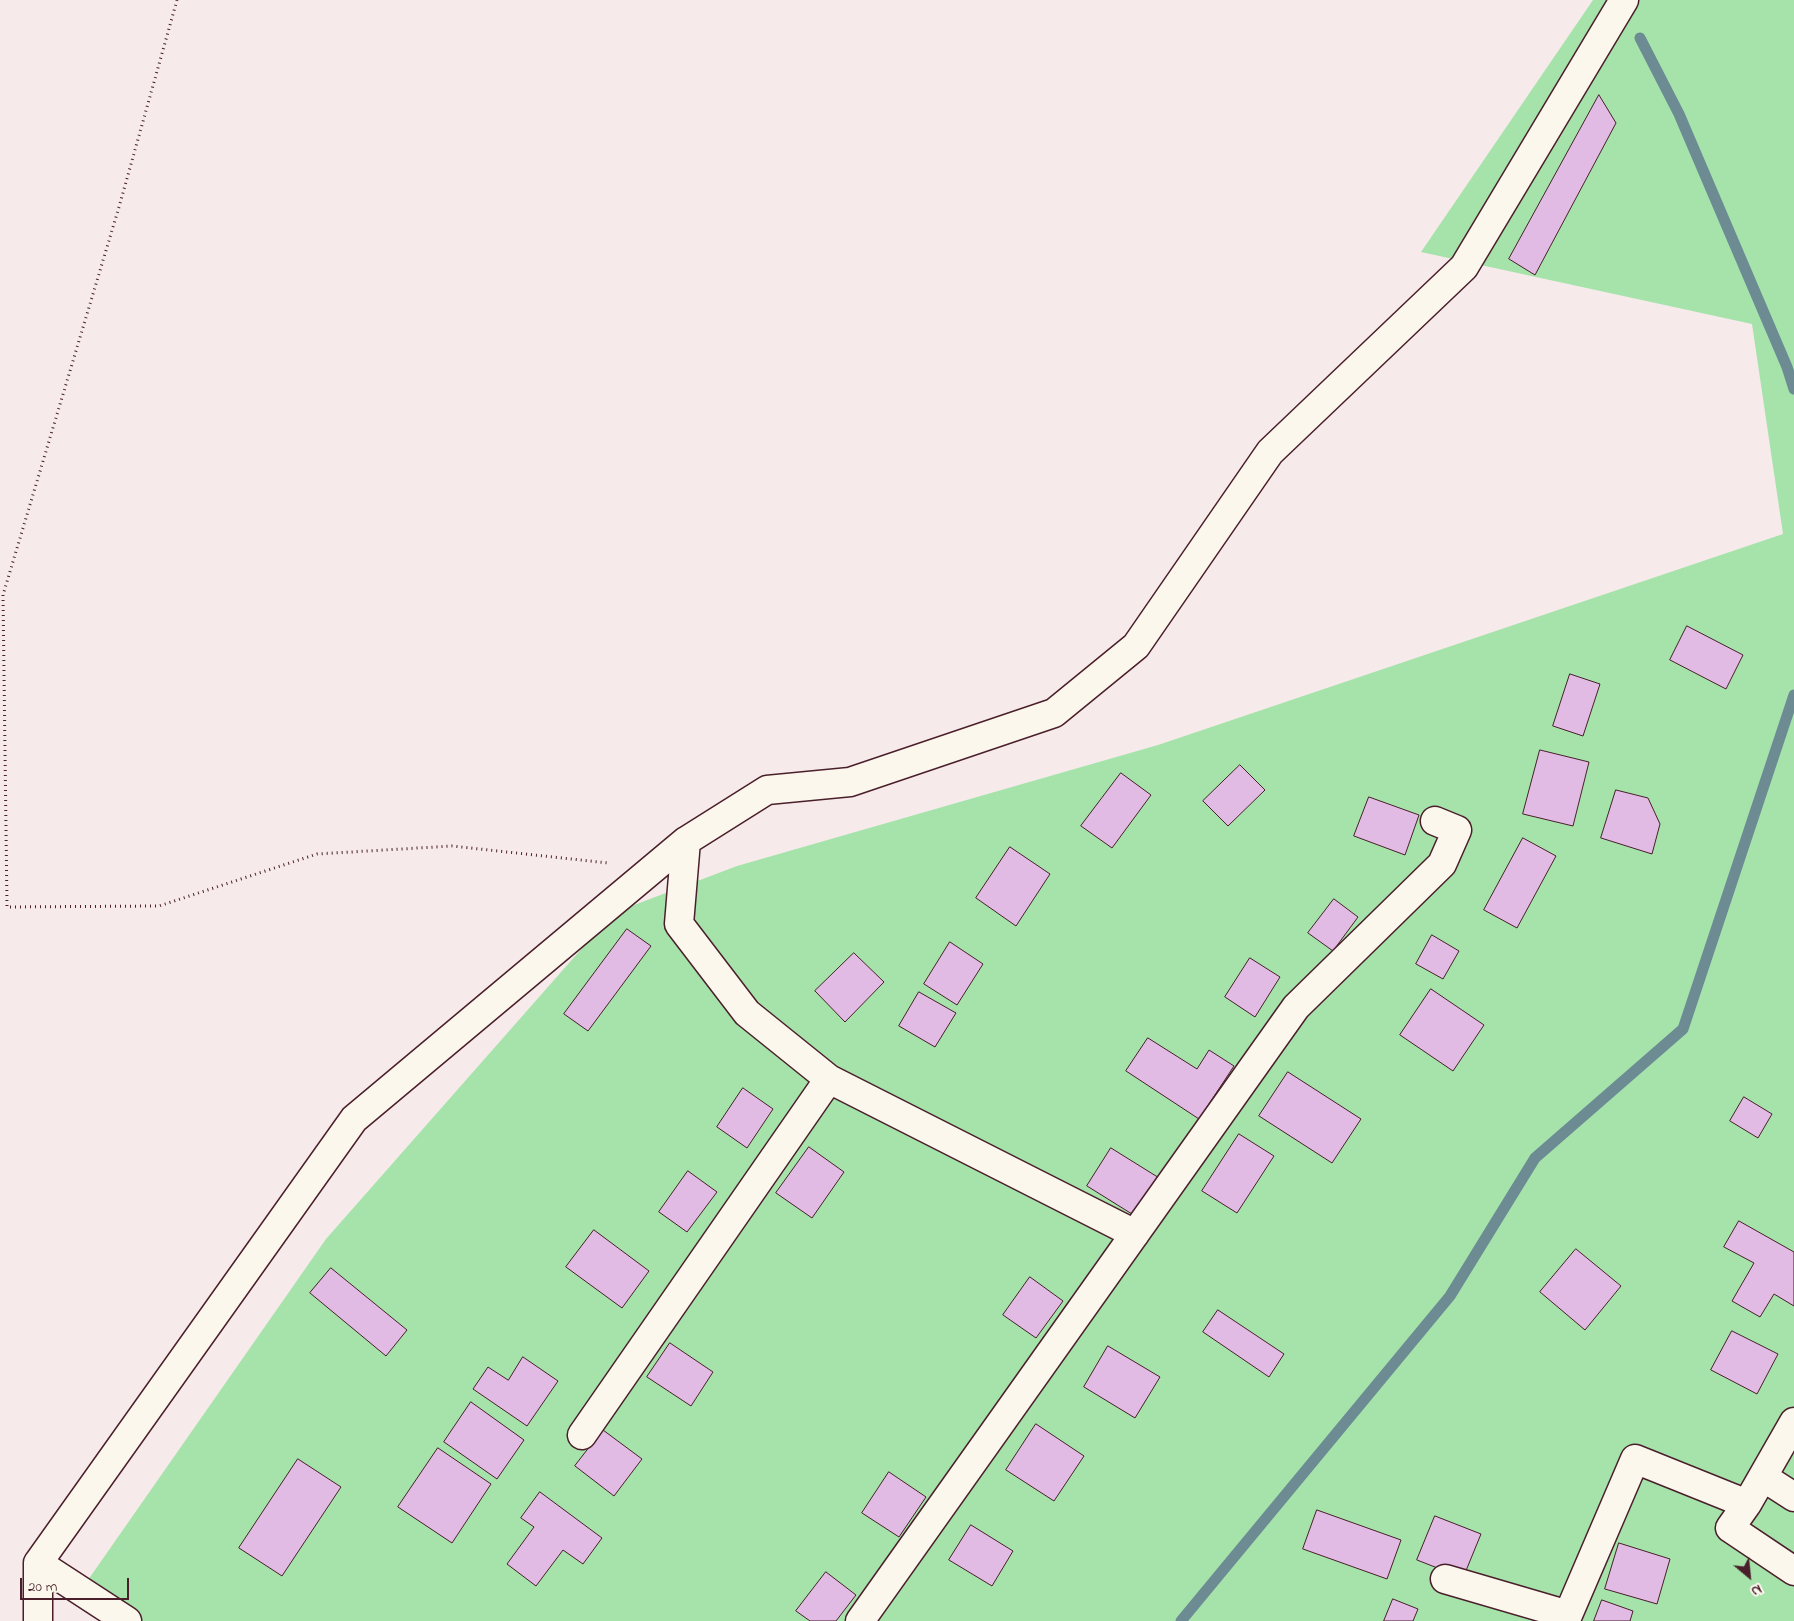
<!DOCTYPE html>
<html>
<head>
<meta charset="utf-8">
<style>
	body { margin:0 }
	#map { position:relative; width:1794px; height:1621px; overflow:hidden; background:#f6ebea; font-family:"Indie Flower",sans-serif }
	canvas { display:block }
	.north { position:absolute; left:1724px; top:1551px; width:50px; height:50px; -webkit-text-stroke:4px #fbf7ec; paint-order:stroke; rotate:152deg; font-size:14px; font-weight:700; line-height:20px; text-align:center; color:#4a1f2b }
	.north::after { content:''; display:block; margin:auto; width:18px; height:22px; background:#4a1f2b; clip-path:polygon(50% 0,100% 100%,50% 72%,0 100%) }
	.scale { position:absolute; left:20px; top:1578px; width:109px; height:22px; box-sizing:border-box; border:2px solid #4a1f2b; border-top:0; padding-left:6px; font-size:15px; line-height:18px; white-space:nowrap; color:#4a1f2b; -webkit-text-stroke:4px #fbf7ec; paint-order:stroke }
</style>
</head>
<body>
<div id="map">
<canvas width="1794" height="1621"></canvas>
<div class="north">N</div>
<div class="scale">20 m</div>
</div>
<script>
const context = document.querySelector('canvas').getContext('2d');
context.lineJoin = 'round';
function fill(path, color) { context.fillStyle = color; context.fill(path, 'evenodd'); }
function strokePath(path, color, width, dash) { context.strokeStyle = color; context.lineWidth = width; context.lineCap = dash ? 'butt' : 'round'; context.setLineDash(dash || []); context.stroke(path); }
fill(new Path2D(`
	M 1593,0 L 1794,0 L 1794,1621 L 99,1621 L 74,1600 L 326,1239 L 613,913 L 737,866 L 1158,745 L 1783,534 L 1752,324 L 1421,252 Z`), '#a5e3ab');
strokePath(new Path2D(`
	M 1640,38 L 1679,114 L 1787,367 L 1794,389
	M 1181,1621 L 1450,1296 L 1535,1158 L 1683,1029 L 1794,695`), '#6c8b93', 11);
const building = new Path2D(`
	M 1599,95 L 1616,123 L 1535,275 L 1509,259 Z
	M 1687,626 L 1743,655 L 1726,689 L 1670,660 Z
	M 1570,674 L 1600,684 L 1583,736 L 1553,726 Z
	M 1540,750 L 1589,762 L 1573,826 L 1523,814 Z
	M 1240,765 L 1265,790 L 1228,826 L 1203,801 Z
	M 1121,773 L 1151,795 L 1112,848 L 1081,826 Z
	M 1616,790 L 1648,798 L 1660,824 L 1652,854 L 1601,838 Z
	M 1369,797 L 1419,815 L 1405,855 L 1354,836 Z
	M 1523,838 L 1556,856 L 1517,928 L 1484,910 Z
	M 1010,847 L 1050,874 L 1016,926 L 976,898 Z
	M 1334,899 L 1358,917 L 1333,951 L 1308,933 Z
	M 627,929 L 651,946 L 588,1031 L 564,1014 Z
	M 1432,935 L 1459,951 L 1443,979 L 1416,964 Z
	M 950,942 L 983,964 L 957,1005 L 924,984 Z
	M 854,953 L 884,982 L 845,1022 L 815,991 Z
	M 1250,958 L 1280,977 L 1255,1017 L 1225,997 Z
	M 1431,989 L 1484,1025 L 1453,1071 L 1400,1035 Z
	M 919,992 L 956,1013 L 935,1047 L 899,1026 Z
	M 1148,1038 L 1197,1069 L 1209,1050 L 1234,1066 L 1199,1119 L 1126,1071 Z
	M 1288,1072 L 1361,1119 L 1332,1163 L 1259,1116 Z
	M 743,1088 L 773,1109 L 747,1148 L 717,1127 Z
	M 1744,1097 L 1772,1114 L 1758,1138 L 1730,1121 Z
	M 1239,1134 L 1274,1156 L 1237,1213 L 1202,1191 Z
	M 809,1147 L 844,1172 L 812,1218 L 776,1193 Z
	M 1111,1148 L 1164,1181 L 1140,1219 L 1087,1186 Z
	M 688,1171 L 717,1192 L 687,1232 L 659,1212 Z
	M 1739,1221 L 1794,1252 L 1794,1306 L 1774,1294 L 1760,1317 L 1732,1301 L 1754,1263 L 1724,1247 Z
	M 594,1230 L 649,1271 L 622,1308 L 566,1267 Z
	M 1576,1249 L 1621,1286 L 1585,1330 L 1540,1292 Z
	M 331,1268 L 407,1330 L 386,1356 L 310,1293 Z
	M 1030,1277 L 1063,1301 L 1036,1338 L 1003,1315 Z
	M 1218,1310 L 1284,1354 L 1269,1377 L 1203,1332 Z
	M 1732,1331 L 1778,1354 L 1757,1394 L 1711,1370 Z
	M 670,1343 L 713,1372 L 691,1406 L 647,1377 Z
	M 1108,1346 L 1160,1377 L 1135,1418 L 1084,1387 Z
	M 523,1357 L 558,1381 L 527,1426 L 473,1389 L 488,1367 L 508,1380 Z
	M 471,1402 L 524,1440 L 497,1479 L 444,1442 Z
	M 1036,1424 L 1084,1456 L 1054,1501 L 1006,1470 Z
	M 603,1430 L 642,1459 L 614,1496 L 575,1466 Z
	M 438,1448 L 491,1484 L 452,1543 L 398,1507 Z
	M 298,1459 L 341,1487 L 282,1576 L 239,1548 Z
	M 889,1472 L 926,1497 L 899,1537 L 862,1513 Z
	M 540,1492 L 602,1538 L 583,1564 L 563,1550 L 536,1586 L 507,1564 L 534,1527 L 521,1518 Z
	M 1317,1510 L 1401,1540 L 1387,1579 L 1303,1549 Z
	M 1435,1516 L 1481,1534 L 1463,1578 L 1417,1560 Z
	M 971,1525 L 1013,1551 L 992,1586 L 949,1560 Z
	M 1619,1543 L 1670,1559 L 1657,1604 L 1605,1589 Z
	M 826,1572 L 856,1595 L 836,1621 L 810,1621 L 796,1611 Z
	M 1393,1599 L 1418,1609 L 1413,1621 L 1384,1621 Z
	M 1602,1600 L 1633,1611 L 1630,1621 L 1594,1621 Z`);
fill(building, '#e1bbe4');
strokePath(building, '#4a1f2b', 1);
const street = new Path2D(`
	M 1135,1234 L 829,1079 L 747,1013 L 679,924 L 686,841 L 767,790 L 850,782 L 1054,713 L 1136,646 L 1270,452 L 1464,267 L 1624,0
	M 582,1435 L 829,1079
	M 1763,1477 L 1794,1497
	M 1747,1504 L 1730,1528 L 1794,1571
	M 38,1563 L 127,1621
	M 1445,1579 L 1568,1615 L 1635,1459 L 1747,1504 L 1794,1422
	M 38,1621 L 38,1563 L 354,1119 L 686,841
	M 860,1621 L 1296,1007 L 1442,864 L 1457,830 L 1435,821`);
strokePath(street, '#4a1f2b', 31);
strokePath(new Path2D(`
	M 177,0 L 119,207 L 3,595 L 7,907 L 159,906 L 317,854 L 452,846 L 608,863`), '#4a1f2b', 3, [1, 4]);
strokePath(street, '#fbf7ec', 28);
</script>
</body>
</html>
